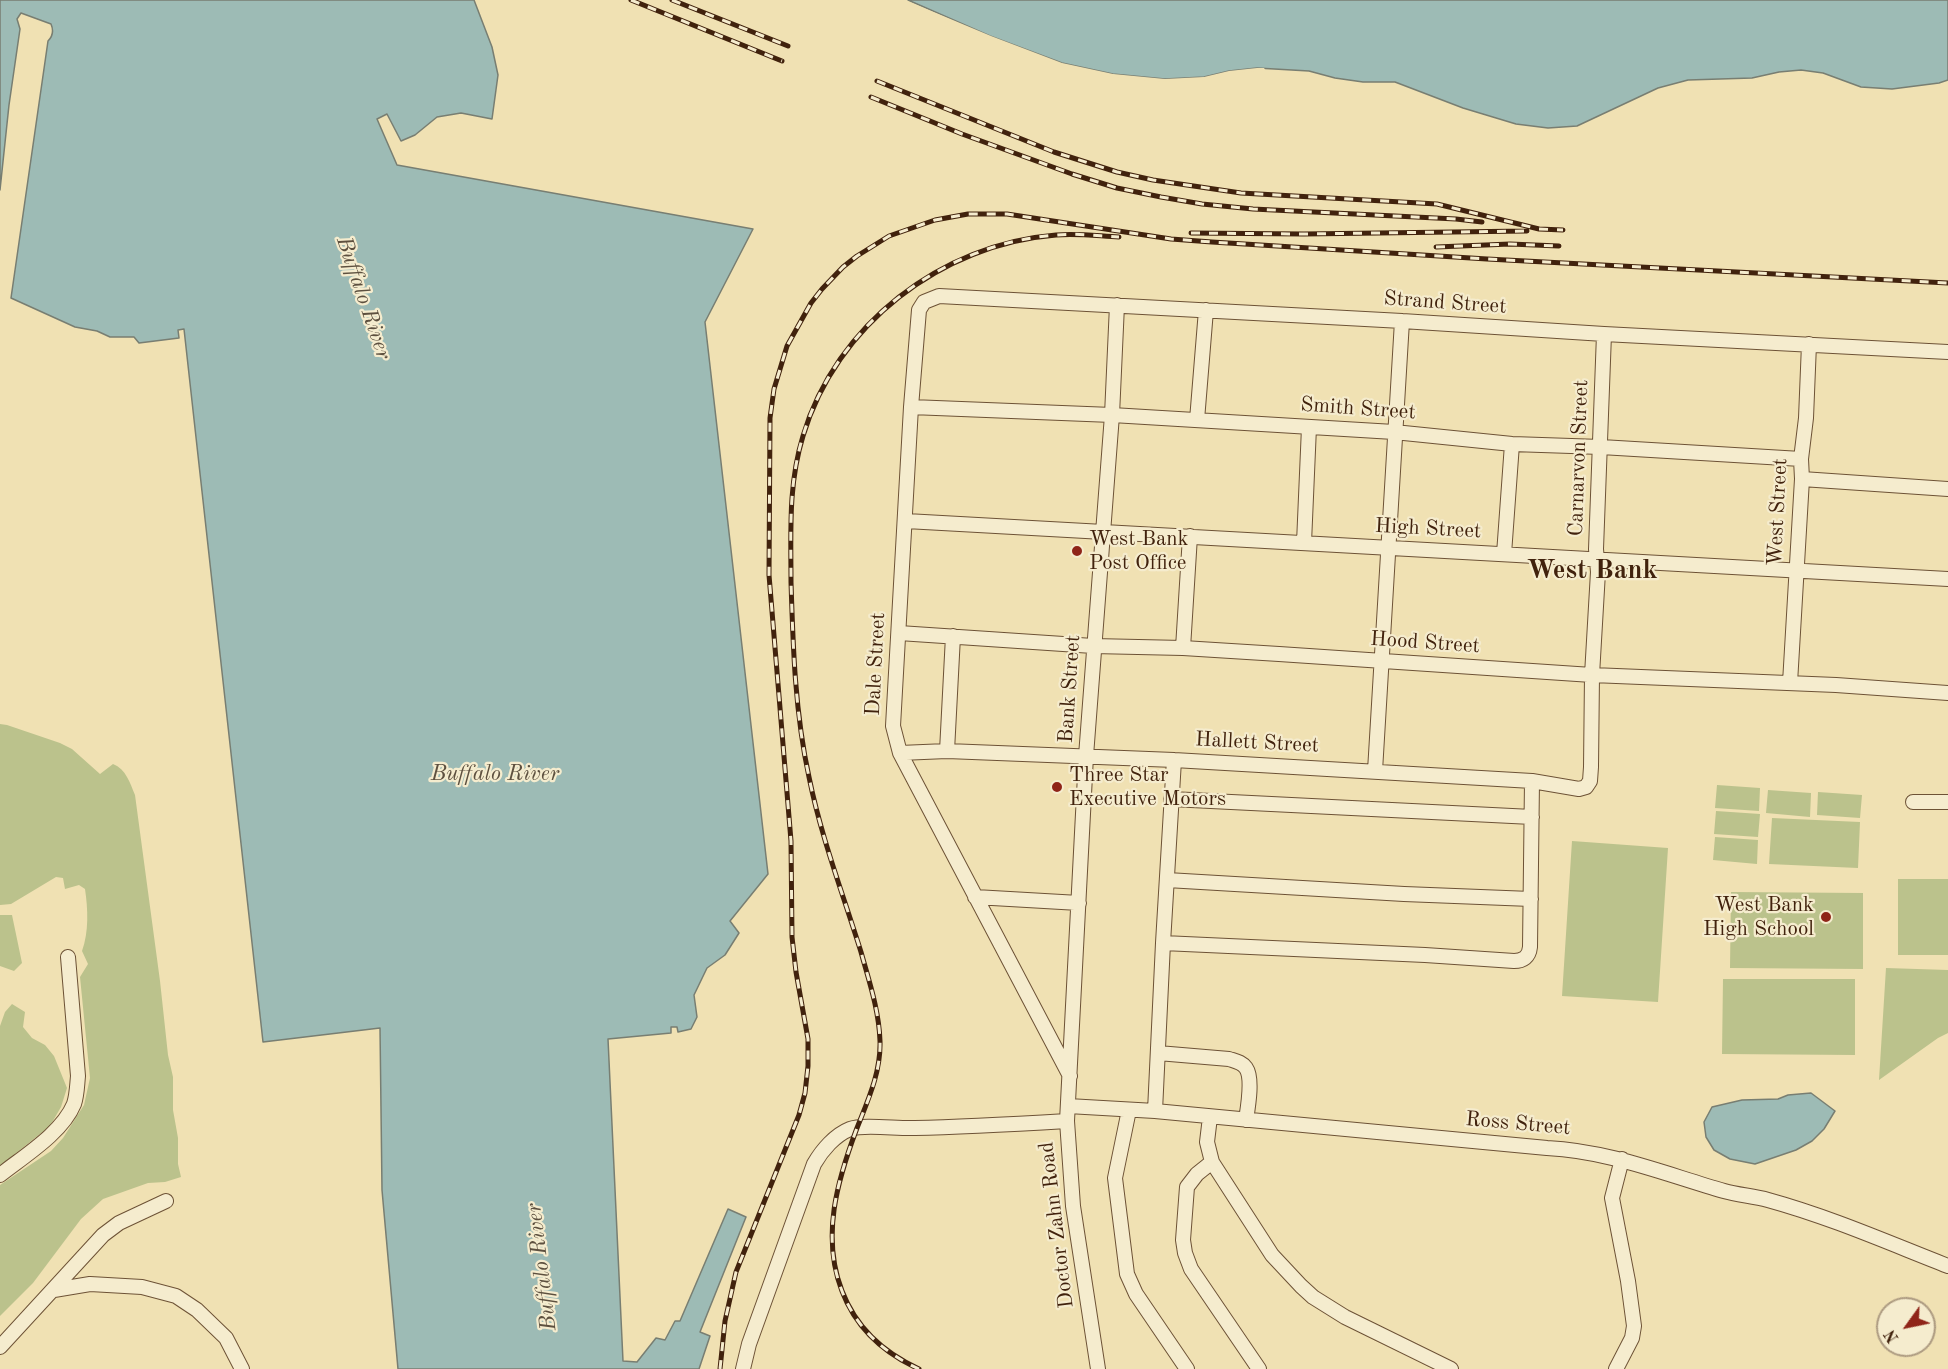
<!DOCTYPE html>
<html>
<head>
<meta charset="utf-8">
<style>
	body { margin:0 }
	#map { position:relative; width:1948px; height:1369px; overflow:hidden; background:#f0e1b3; font-family:"Old Standard TT",serif }
	canvas { display:block }
	.north { position:absolute; left:1876px; top:1297px; width:60px; height:60px; box-sizing:border-box; background:#f5ecce; border:2px solid #ad9b81; border-radius:50%; rotate:237deg; font-size:16px; font-weight:700; line-height:24px; text-align:center; color:#41220d }
	.north::after { content:''; display:block; margin:auto; width:21px; height:27px; background:#8f2418; clip-path:polygon(50% 0,100% 100%,50% 72%,0 100%) }
</style>
</head>
<body>
<div id="map">
<canvas width="1948" height="1369"></canvas>
<div class="north">N</div>
</div>
<script>
const context = document.querySelector('canvas').getContext('2d');
context.lineJoin = 'round';
function fill(path, color) { context.fillStyle = color; context.fill(path, 'evenodd'); }
function strokePath(path, color, width, dash) { context.strokeStyle = color; context.lineWidth = width; context.lineCap = dash ? 'butt' : 'round'; context.setLineDash(dash || []); context.stroke(path); }
function drawText(font, color, halo, rows, align = 'center') {
  context.font = font + ' "Old Standard TT",serif'; context.lineWidth = 4.5; context.setLineDash([]); context.textBaseline = 'middle'; context.strokeStyle = halo; context.fillStyle = color; for (const [text, x, y, turn = 0] of rows) {
    context.save(); context.translate(x, y); context.rotate((+turn || 0) * Math.PI / 180); context.textAlign = isNaN(turn) ? turn : align; if (halo) context.strokeText(text, 0, 0); context.fillText(text, 0, 0); context.restore();
  }
}
fill(new Path2D(`
	M 0,724 L 7,725 L 60,743 L 72,749 L 100,774 L 113,764 C 126,769 130,783 135,795 L 160,981 L 168,1055 L 173,1077 L 173,1110 L 178,1138 L 178,1164 L 181,1177 L 165,1182 L 148,1183 L 103,1199 L 81,1219 L 33,1283 L 0,1316 L 0,1185 L 51,1151 L 63,1138 L 84,1105 L 90,1078 L 80,977 L 88,964 L 82,951 C 89,932 88,909 85,889 L 79,885 L 65,889 L 63,878 L 56,877 L 11,904 L 0,905 Z
	M 1717,785 L 1760,788 L 1759,811 L 1715,808 Z
	M 1768,790 L 1811,793 L 1810,817 L 1766,813 Z
	M 1818,792 L 1862,795 L 1860,818 L 1817,815 Z
	M 1716,811 L 1760,814 L 1758,837 L 1714,834 Z
	M 1772,818 L 1860,822 L 1858,868 L 1769,864 Z
	M 1715,837 L 1758,840 L 1757,864 L 1713,860 Z
	M 1572,841 L 1668,848 L 1658,1002 L 1562,996 Z
	M 1898,879 L 1948,879 L 1948,955 L 1898,955 Z
	M 1731,892 L 1863,893 L 1863,969 L 1730,968 Z
	M 0,915 L 12,915 L 22,963 L 14,971 L 0,966 Z
	M 1886,968 L 1948,970 L 1948,1033 L 1938,1038 L 1879,1080 Z
	M 1723,979 L 1855,979 L 1855,1055 L 1722,1054 Z
	M 12,1004 L 25,1012 L 23,1027 L 32,1038 L 45,1045 L 54,1056 L 67,1088 L 61,1107 L 50,1126 L 0,1166 L 0,1026 L 5,1012 Z`), '#bbc28c');
const water = new Path2D(`
	M 0,0 L 474,0 L 492,47 L 498,75 L 492,119 L 461,113 L 437,117 L 415,135 L 401,141 L 387,114 L 377,119 L 397,165 L 753,229 L 705,322 L 768,874 L 730,921 L 739,933 L 725,955 L 707,968 L 694,995 L 697,1017 L 691,1029 L 678,1032 L 677,1027 L 671,1027 L 671,1033 L 608,1039 L 623,1361 L 637,1362 L 656,1338 L 665,1340 L 675,1321 L 680,1321 L 728,1209 L 746,1217 L 700,1332 L 710,1336 L 699,1369 L 398,1369 L 382,1190 L 380,1028 L 263,1042 L 184,329 L 178,330 L 179,338 L 139,343 L 134,337 L 110,337 L 97,331 L 75,327 L 11,298 L 48,41 C 53,36 54,31 51,24 L 21,13 L 17,19 L 20,29 L 9,105 L 0,190 Z
	M 908,0 L 1948,0 L 1948,80 L 1939,83 L 1892,89 L 1861,87 L 1823,73 L 1801,70 L 1779,72 L 1752,78 L 1688,80 L 1658,88 L 1577,126 L 1548,128 L 1516,124 L 1463,108 L 1395,82 L 1363,82 L 1335,78 L 1309,71 L 1257,68 L 1229,71 L 1204,77 L 1165,79 L 1113,74 L 1062,63 L 990,36 Z
	M 1811,1093 L 1835,1111 L 1824,1129 L 1812,1141 L 1796,1150 L 1755,1164 L 1730,1159 L 1714,1150 L 1706,1137 L 1704,1122 L 1712,1107 L 1742,1100 L 1778,1099 L 1788,1095 Z`);
fill(water, '#9dbbb5');
strokePath(water, '#787e72', 1.5);
fill(new Path2D(`
	M 905,0 L 991,36 L 1062,63 L 1113,74 L 1165,79 L 1204,77 L 1229,71 L 1257,68 L 1264,68 L 1266,71 L 1257,71 L 1230,74 L 1204,80 L 1165,82 L 1112,77 L 1061,66 L 989,39 L 907,3 Z`), '#f0e1b3');
const minor = new Path2D(`
	M 911,407 L 1112,415 L 1394,432 L 1512,444 L 1601,447 L 1801,459
	M 1197,420 L 1206,310
	M 1802,479 L 1948,489
	M 906,521 L 1948,579
	M 1304,543 L 1309,427
	M 1504,554 L 1512,444
	M 899,633 L 1093,646 L 1183,648 L 1279,654 L 1592,675 L 1836,685 L 1948,693
	M 1183,648 L 1190,536
	M 1790,683 L 1802,479 L 1801,459 L 1806,418 L 1809,344
	M 947,751 L 953,636
	M 900,753 L 947,751 L 1174,760 L 1532,781 L 1579,789 L 1586,787 L 1590,781 L 1591,767 L 1592,675 L 1598,572 L 1596,549 L 1604,334
	M 1375,771 L 1402,321
	M 1171,799 L 1532,817
	M 1913,802 L 1948,802
	M 1167,880 L 1404,894 L 1531,899
	M 975,897 L 1079,903
	M 1163,943 L 1425,955 L 1514,961 C 1523,961 1529,957 1530,947 L 1532,781
	M 1158,1053 L 1229,1059 C 1235,1061 1242,1062 1246,1068 C 1253,1078 1248,1107 1246,1120
	M 1070,1076 L 900,753 L 893,726 L 911,407 L 919,310 L 924,302 L 939,296 L 1402,321 L 1604,334 L 1948,352
	M 1068,1106 L 1155,1111 L 1547,1148 C 1609,1151 1665,1174 1724,1191 C 1738,1195 1754,1196 1768,1200 C 1830,1217 1889,1243 1948,1266
	M 1129,1110 L 1115,1178 L 1127,1274 L 1136,1294 L 1187,1369
	M 1155,1111 L 1163,943 L 1174,760
	M 1210,1117 L 1207,1142 L 1212,1162 L 1272,1255 L 1301,1286 L 1313,1297 L 1345,1317 L 1451,1369
	M 1212,1162 L 1197,1174 L 1187,1187 L 1183,1240 L 1185,1253 L 1191,1269 L 1259,1369
	M 0,1175 C 24,1156 62,1133 74,1104 C 77,1095 77,1086 78,1076 L 68,957
	M 54,1290 L 90,1284 L 142,1287 L 176,1296 L 197,1310 L 226,1338 L 242,1369
	M 0,1347 L 103,1235 L 119,1223 L 166,1201
	M 743,1369 L 749,1344 L 814,1164 C 822,1150 835,1135 850,1129 C 863,1124 899,1129 915,1128 C 965,1127 1016,1124 1067,1121
	M 1098,1369 L 1073,1206 L 1067,1121 L 1086,756 L 1112,415 L 1117,305
	M 1616,1369 L 1632,1338 L 1634,1326 L 1628,1281 L 1612,1198 L 1622,1159`);
strokePath(minor, '#6d5236', 16);
strokePath(minor, '#f5ecce', 14);
const rail = new Path2D(`
	M 631,0 L 782,61
	M 672,0 L 788,46
	M 877,81 L 1054,152 L 1117,172 L 1153,180 L 1241,193 L 1437,204 L 1539,229 L 1563,230
	M 871,97 L 962,134 L 1072,174 L 1117,188 L 1161,197 L 1202,204 L 1253,209 L 1456,219 L 1482,222
	M 1191,233 L 1304,234 L 1527,231
	M 1436,247 L 1510,244 L 1559,246
	M 720,1369 L 725,1321 L 736,1272 L 799,1115 L 805,1093 L 808,1066 L 808,1039 L 796,972 L 792,937 L 791,841 L 769,575 L 770,418 L 774,389 L 787,346 L 811,303 L 822,289 L 843,267 L 857,256 L 889,236 L 935,220 L 968,214 L 1007,214 L 1171,239 L 1212,242 L 1487,259 L 1948,283
	M 919,1369 C 884,1353 856,1328 842,1291 C 821,1237 837,1181 857,1128 C 868,1100 881,1072 880,1041 C 879,1010 869,981 861,952 C 843,894 821,837 809,777 C 795,713 793,647 791,582 C 791,532 788,485 803,436 C 836,325 941,244 1056,235 C 1077,233 1098,236 1119,237`);
strokePath(rail, '#41220d', 5);
strokePath(rail, '#f5ecce', 3, [9]);
for (const [x, y, r, color] of [
	[1077,551,6,"#8f2418"],
	[1057,787,6,"#8f2418"],
	[1826,917,6,"#8f2418"]
]) { const dot = new Path2D(); dot.arc(x, y, r, 0, 2 * Math.PI); context.fillStyle = color; context.fill(dot); strokePath(dot, '#f5ecce', 2); }
drawText('21px', '#41220d', '#f5ecce', [
	["Strand Street",1445,303,4],
	["Smith Street",1358,409,4],
	["Carnarvon Street",1579,458,-88],
	["West Street",1778,512,-87],
	["High Street",1428,529,3],
	["Hood Street",1425,643,4],
	["Dale Street",876,664,-87],
	["Bank Street",1070,689,-86],
	["Hallett Street",1257,743,3],
	["Ross Street",1518,1124,5],
	["Doctor Zahn Road",1057,1225,-97]
]);
drawText('21px', '#41220d', '#f5ecce', [
	["West Bank",1089,539],
	["Post Office",1089,563],
	["Three Star",1069,775],
	["Executive Motors",1069,799],
	["West Bank",1814,905,"right"],
	["High School",1814,929,"right"]
], 'left');
drawText('italic 22px', '#5d503f', '#f5ecce', [
	["Buffalo River",363,298,71],
	["Buffalo River",495,774],
	["Buffalo River",542,1267,-97]
]);
drawText('bold 27px', '#41220d', '#f5ecce', [
	["West Bank",1592,571]
]);
</script>
</body>
</html>
